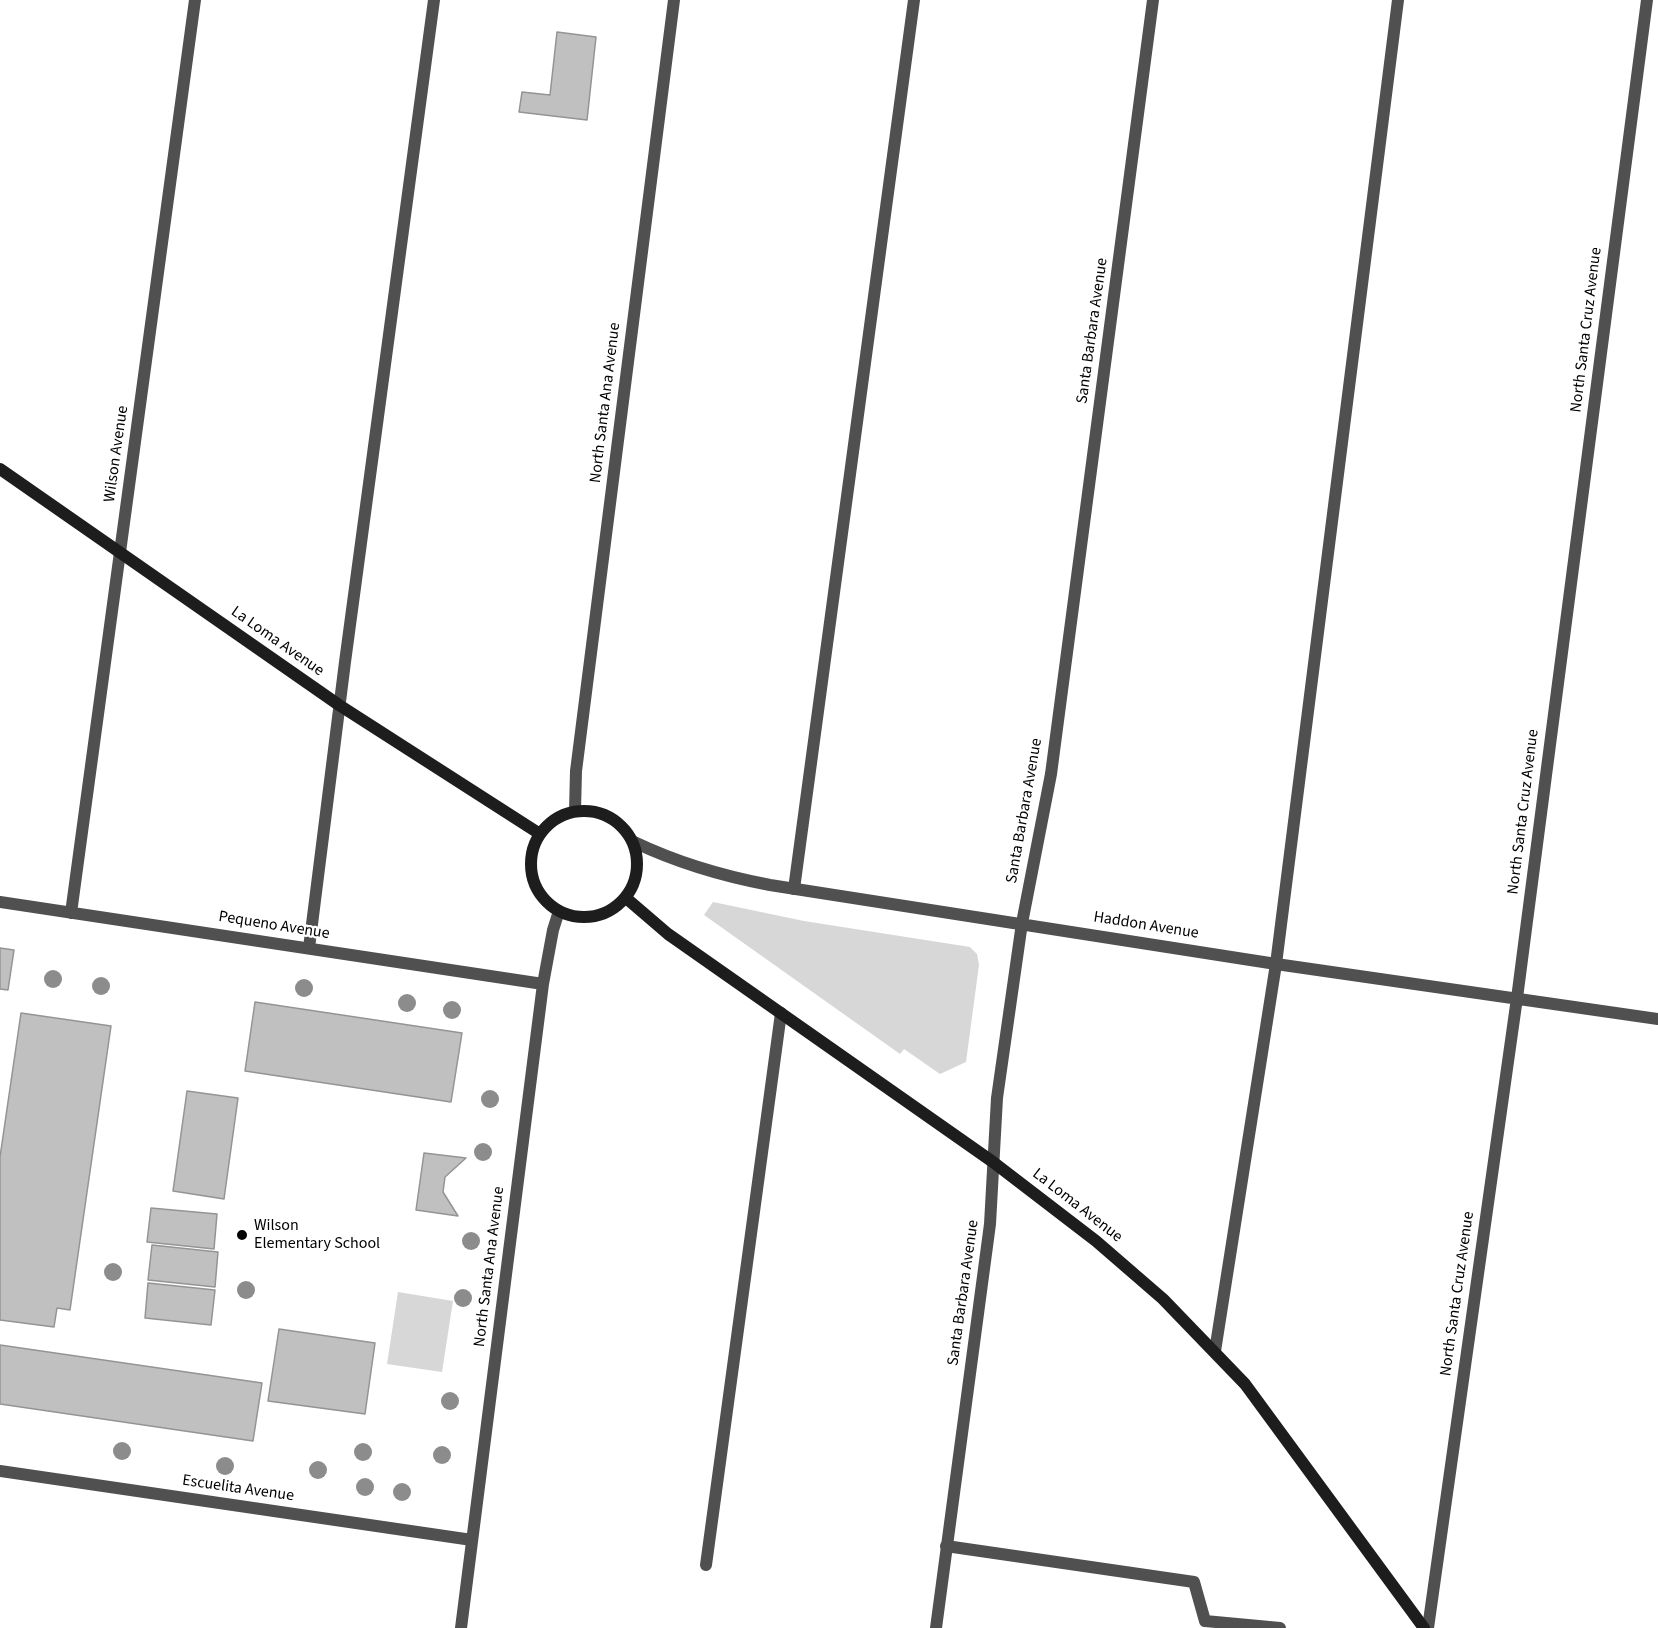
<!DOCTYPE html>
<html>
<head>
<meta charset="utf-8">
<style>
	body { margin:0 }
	canvas { display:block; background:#fff }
</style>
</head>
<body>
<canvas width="1658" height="1628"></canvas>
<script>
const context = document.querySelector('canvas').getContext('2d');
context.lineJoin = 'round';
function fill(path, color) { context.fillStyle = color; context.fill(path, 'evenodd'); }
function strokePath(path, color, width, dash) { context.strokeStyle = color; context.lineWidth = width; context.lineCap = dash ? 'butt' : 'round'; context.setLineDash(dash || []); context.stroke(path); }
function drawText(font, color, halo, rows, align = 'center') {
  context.font = font + ' "Source Sans 3",sans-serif'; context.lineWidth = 4.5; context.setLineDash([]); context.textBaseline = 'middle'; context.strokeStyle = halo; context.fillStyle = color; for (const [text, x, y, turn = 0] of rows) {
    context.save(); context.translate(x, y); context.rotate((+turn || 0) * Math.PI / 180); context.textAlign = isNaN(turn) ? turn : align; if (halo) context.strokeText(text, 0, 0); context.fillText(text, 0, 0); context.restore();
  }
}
fill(new Path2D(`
	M 713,902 L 804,921 L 970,947 L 977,954 L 979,965 L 966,1062 L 940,1074 L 904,1049 L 900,1054 L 704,915 Z
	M 398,1292 L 453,1301 L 442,1372 L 387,1364 Z`), '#d7d7d7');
const building = new Path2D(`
	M 557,32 L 596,37 L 587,120 L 519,112 L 522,92 L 550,95 Z
	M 0,948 L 14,950 L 8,990 L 0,989 Z
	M 255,1002 L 462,1033 L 451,1102 L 245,1071 Z
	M 21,1013 L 111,1026 L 70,1310 L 57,1308 L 54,1327 L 0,1320 L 0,1157 Z
	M 187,1091 L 238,1098 L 224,1199 L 173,1191 Z
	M 424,1153 L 466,1158 L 445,1177 L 443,1192 L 458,1216 L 416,1210 Z
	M 151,1208 L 217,1214 L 214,1249 L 147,1242 Z
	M 152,1245 L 218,1252 L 215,1287 L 148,1280 Z
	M 148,1283 L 215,1290 L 211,1325 L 145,1318 Z
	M 279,1329 L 375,1343 L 365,1414 L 268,1401 Z
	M 0,1345 L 262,1383 L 253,1441 L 0,1404 Z`);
fill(building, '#c0c0c0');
strokePath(building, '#949494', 1.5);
strokePath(new Path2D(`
	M 794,889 L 914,0
	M 309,948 L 345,662 L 434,0
	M 1215,1351 L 1276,964 L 1398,0
	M 946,1546 L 1194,1582 L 1205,1621 L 1280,1628
	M 706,1565 L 781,1013`), '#505050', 12);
strokePath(new Path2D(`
	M 575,811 L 576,771 L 674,0
	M 634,842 C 678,863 722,876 770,885 L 1276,964 L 1658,1019
	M 0,902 L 543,984
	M 71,913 L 195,0
	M 0,1471 L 472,1540
	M 461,1628 L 543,984 L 553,930 L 559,911
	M 936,1628 L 990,1224 L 997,1098 L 1022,923 L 1051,774 L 1153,0
	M 1428,1628 L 1517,998 L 1647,0`), '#505050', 12);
strokePath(new Path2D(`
	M 0,469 L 339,705 L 540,834
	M531 864a53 53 0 1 1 106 0a53 53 0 1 1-106 0Z
	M 626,898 L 668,934 L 993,1162 L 1096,1241 L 1163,1299 L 1245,1384 L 1424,1628`), '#1d1d1d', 12);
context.fillStyle = '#8c8c8c';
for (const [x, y] of [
	[53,979],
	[101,986],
	[304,988],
	[407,1003],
	[452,1010],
	[490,1099],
	[483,1152],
	[471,1241],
	[113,1272],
	[246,1290],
	[463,1298],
	[450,1401],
	[122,1451],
	[363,1452],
	[442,1455],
	[225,1466],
	[318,1470],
	[365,1487],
	[402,1492]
]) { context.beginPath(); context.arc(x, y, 9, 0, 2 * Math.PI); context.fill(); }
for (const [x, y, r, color] of [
	[242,1235,6,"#000"]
]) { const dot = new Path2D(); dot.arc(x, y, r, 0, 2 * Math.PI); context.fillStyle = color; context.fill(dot); strokePath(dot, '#fff', 2); }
drawText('16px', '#000', '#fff', [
	["North Santa Cruz Avenue",1587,330,-83],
	["Santa Barbara Avenue",1093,331,-82],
	["North Santa Ana Avenue",606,403,-83],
	["Wilson Avenue",117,454,-82],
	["La Loma Avenue",277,642,35],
	["Santa Barbara Avenue",1025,811,-80],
	["North Santa Cruz Avenue",1524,812,-83],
	["Pequeno Avenue",274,926,9],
	["Haddon Avenue",1146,926,9],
	["La Loma Avenue",1077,1206,38],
	["North Santa Ana Avenue",490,1267,-83],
	["Santa Barbara Avenue",964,1293,-82],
	["North Santa Cruz Avenue",1458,1294,-82],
	["Escuelita Avenue",238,1489,8]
]);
drawText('16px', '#000', '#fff', [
	["Wilson",254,1226],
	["Elementary School",254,1244]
], 'left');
</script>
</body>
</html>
